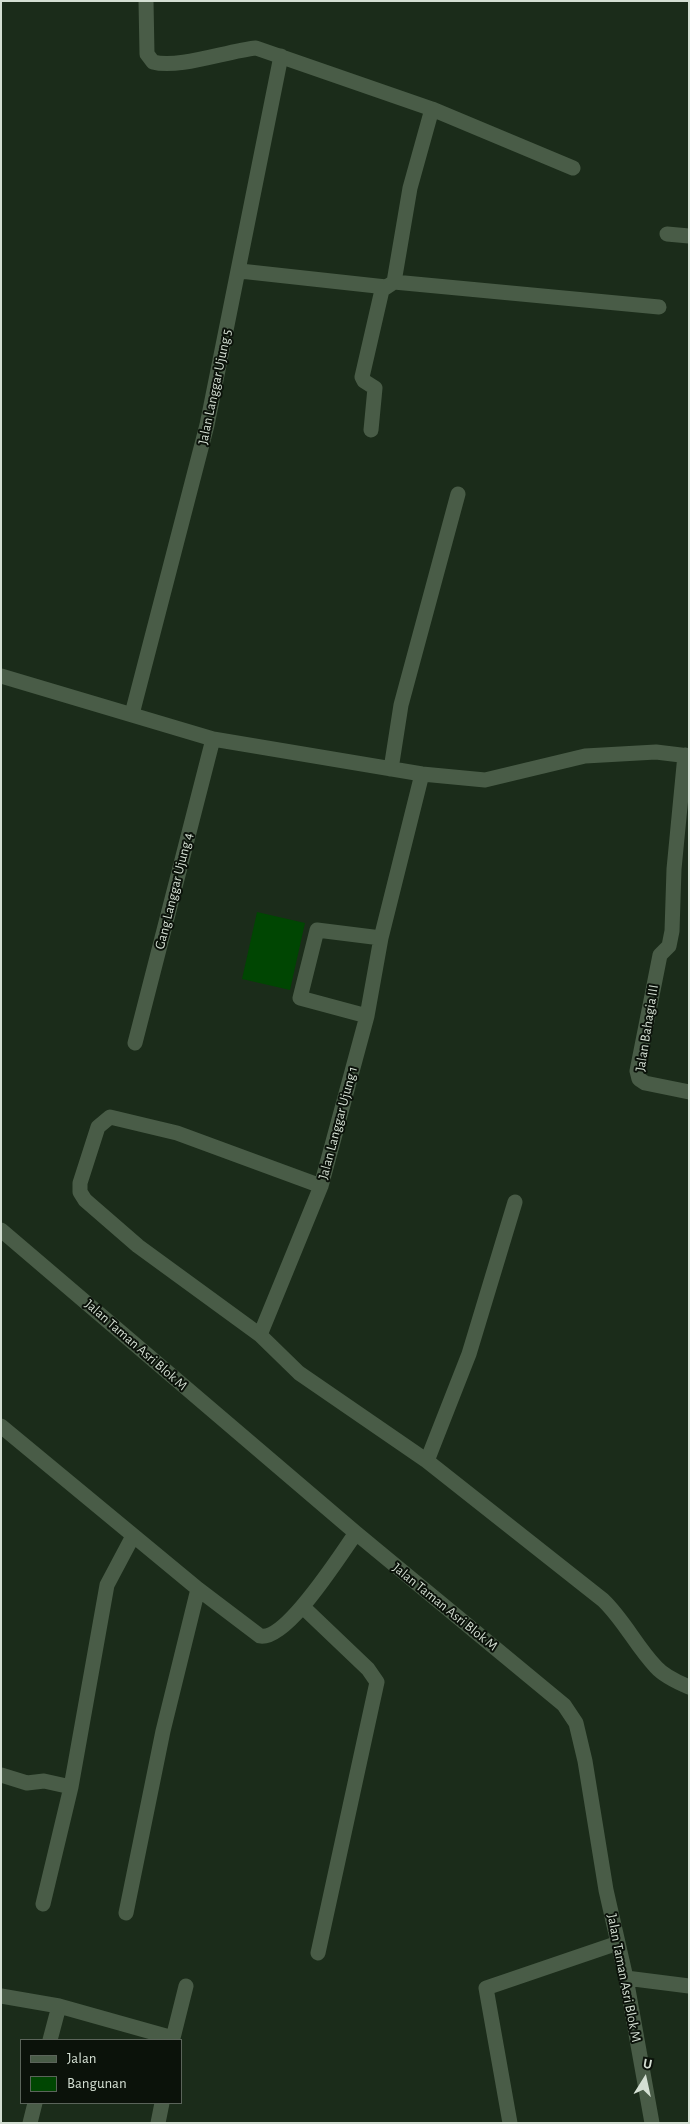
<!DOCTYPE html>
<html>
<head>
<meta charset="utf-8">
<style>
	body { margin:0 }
	#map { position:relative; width:690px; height:2124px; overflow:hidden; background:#1b2c1a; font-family:"Alegreya Sans",sans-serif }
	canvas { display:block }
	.frame { position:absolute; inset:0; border:2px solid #d4dfd3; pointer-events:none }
	.legend { position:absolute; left:20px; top:2039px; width:162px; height:65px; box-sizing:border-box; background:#0b120a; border:1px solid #5b645a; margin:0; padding:6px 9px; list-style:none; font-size:15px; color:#d4dfd3 }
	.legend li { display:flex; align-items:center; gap:10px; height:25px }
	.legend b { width:25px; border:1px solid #5b645a }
	.north { position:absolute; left:620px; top:2054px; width:50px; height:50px; -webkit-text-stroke:4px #0b120a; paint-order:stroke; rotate:10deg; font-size:14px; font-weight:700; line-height:20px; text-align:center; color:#d4dfd3 }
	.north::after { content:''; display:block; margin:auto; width:18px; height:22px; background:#d4dfd3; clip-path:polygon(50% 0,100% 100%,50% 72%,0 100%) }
</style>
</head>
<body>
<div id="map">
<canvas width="690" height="2124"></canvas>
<div class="frame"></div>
<ul class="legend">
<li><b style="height:6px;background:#495c47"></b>Jalan</li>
<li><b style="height:14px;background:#004602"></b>Bangunan</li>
</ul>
<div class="north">U</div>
</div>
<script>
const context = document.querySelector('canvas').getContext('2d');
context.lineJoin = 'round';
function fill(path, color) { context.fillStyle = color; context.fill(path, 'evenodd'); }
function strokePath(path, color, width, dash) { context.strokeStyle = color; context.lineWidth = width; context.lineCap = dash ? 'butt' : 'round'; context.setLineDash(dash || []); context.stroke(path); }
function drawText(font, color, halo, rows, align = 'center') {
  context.font = font + ' "Alegreya Sans",sans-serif'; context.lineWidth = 4; context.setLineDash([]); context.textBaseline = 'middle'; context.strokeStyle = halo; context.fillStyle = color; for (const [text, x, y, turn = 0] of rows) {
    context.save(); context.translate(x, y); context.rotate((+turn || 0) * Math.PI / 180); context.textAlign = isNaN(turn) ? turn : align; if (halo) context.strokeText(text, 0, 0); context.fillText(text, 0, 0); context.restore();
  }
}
fill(new Path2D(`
	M 257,912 L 305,923 L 290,990 L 242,979 Z`), '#004602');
strokePath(new Path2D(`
	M 146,1 L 147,54 L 153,62 C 178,69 227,51 256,48 L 432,109 L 573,168
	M 667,234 L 689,236
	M 240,271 L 386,287
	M 394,282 L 659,307
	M 371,430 L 375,388 L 364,381 L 362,377 L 382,290 L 394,282 L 410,188 L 432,109
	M 1,676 L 213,739 L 422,774 L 485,780 L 585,756 L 656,752 L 689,756
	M 132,714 L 207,425 L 281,56
	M 685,755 L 674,869 L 672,931 L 669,946 L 660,955 L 637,1071 L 639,1079 L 645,1083 L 689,1092
	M 391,769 L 401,705 L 458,494
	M 367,1016 L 300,998 L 317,930 L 381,938
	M 135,1043 L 213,739
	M 321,1186 L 177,1133 L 110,1117 L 98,1127 L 80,1183 L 80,1192 L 85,1200 L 138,1246 L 260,1335 L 299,1373 L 427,1461 L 603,1600 C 624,1620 636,1646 656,1667 C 664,1676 677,1682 689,1687
	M 1,1230 L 356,1533 L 564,1705 L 576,1723 L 585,1761 L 606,1890 L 626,1978 L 652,2123
	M 260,1335 L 321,1186 L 367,1016 L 381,938 L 422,774
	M 1,1426 L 198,1589 L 260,1636 C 287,1641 340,1555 356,1533
	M 427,1461 L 469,1354 L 515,1202
	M 303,1607 L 368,1669 L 377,1682 L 318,1953
	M 1,1775 L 27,1783 L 44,1781 L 71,1787
	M 43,1904 L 71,1787 L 107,1585 L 133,1536
	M 126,1913 L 163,1731 L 198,1589
	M 626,1978 L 689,1986
	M 1,1996 L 59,2006 L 173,2038 L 173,2040
	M 173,2038 L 186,1986
	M 50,2040 L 59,2006
	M 30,2123 L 35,2103
	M 158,2123 L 162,2103
	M 510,2123 L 486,1988 L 618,1943`), '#495c47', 15);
drawText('14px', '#d4dfd3', '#0b120a', [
	["Jalan Langgar Ujung 5",215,387,-78],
	["Gang Langgar Ujung 4",174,891,-76],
	["Jalan Bahagia III",647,1028,-81],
	["Jalan Langgar Ujung 1",338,1123,-75],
	["Jalan Taman Asri Blok M",136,1345,41],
	["Jalan Taman Asri Blok M",445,1607,39],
	["Jalan Taman Asri Blok M",624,1978,79]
]);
</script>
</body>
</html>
